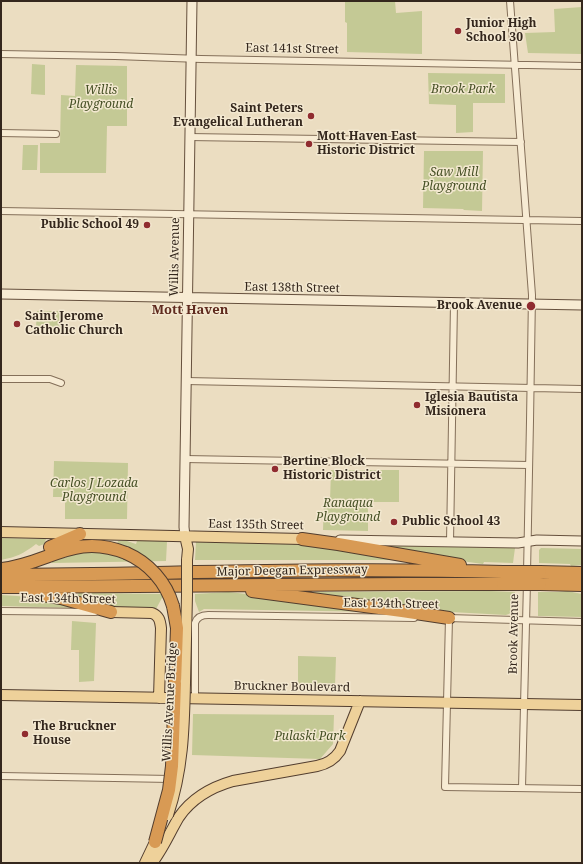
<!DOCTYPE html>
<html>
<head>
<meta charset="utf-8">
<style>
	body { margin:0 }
	#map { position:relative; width:583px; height:864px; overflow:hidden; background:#ebddc1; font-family:"Noto Serif",serif }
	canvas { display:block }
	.frame { position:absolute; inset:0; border:2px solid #34271d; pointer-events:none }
</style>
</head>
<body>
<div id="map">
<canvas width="583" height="864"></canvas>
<div class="frame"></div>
</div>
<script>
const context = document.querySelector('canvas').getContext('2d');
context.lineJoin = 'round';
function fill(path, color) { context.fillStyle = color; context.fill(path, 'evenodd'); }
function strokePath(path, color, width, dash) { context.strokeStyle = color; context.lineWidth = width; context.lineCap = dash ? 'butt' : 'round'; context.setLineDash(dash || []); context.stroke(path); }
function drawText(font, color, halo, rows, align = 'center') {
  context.font = font + ' "Noto Serif",serif'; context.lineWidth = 3; context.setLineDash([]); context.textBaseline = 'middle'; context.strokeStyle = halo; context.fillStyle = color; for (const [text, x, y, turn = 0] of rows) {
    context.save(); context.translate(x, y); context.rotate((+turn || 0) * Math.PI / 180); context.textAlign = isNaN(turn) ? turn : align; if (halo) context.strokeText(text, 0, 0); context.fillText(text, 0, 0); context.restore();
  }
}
fill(new Path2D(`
	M 345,1 L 395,1 L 396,13 L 422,11 L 422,54 L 347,52 L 347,23 L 345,22 Z
	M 582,7 L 582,54 L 528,53 L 525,33 L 555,32 L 554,9 Z
	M 32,64 L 45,65 L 45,95 L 31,94 Z
	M 76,65 L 127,66 L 127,126 L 107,126 L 106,173 L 40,173 L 40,143 L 60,143 L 61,95 L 75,96 Z
	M 428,73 L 505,74 L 505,103 L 473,103 L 473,132 L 456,133 L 456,105 L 429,104 Z
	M 23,145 L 38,145 L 37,170 L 22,170 Z
	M 424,151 L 483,151 L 482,211 L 464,210 L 463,209 L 423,208 Z
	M 37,311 L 61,311 L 61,328 L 36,327 Z
	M 54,461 L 128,463 L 127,519 L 65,519 L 65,497 L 53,497 Z
	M 331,470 L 399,470 L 399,502 L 368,502 L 368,531 L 323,530 L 324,501 L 330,501 Z
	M 1,538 L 46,539 L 44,544 L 39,546 L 36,544 C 23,554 16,557 1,560 Z
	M 165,540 L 167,542 L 166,561 L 52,563 L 52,560 L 63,556 L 65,558 L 73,553 L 125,547 L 117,544 L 118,541 L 127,541 L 136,544 L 137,541 Z
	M 196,542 L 327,544 L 400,560 L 195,560 Z
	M 374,545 L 515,548 L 513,563 L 484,562 L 483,564 L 454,560 Z
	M 541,548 L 582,549 L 582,565 L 571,566 L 570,564 L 539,563 L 539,550 Z
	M 490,591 L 515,592 L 514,612 L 506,615 L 451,612 L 305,594 L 305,592 Z
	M 567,591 L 582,594 L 582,617 L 538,616 L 538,592 L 558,592 Z
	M 229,592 L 281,598 L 380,612 L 204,609 L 199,612 L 195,601 L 195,594 Z
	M 79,593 L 164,594 L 156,609 L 117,607 L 103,606 L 83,597 L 81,600 L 78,598 L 77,595 Z
	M 1,595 L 17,596 L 50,599 L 76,608 L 1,606 Z
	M 72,621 L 96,623 L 94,681 L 79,682 L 79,650 L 71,650 Z
	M 298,656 L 336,657 L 335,686 L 298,685 Z
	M 193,714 L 334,715 L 333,744 L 320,759 L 192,755 Z`), '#c4c995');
const minor = new Path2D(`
	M 510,1 L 532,295 L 530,421 L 527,573
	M 1,54 L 115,56 L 201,59 L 582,66
	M 1,133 L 56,134
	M 189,137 L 521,142
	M 1,211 L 582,221
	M 1,379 L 50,379 L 61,383
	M 186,381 L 582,389
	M 185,459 L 529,465
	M 450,542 L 454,303
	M 1,611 L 95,612
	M 448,618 L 582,622
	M 449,618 L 445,787 L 582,789
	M 195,698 L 195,623 C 197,617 202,615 208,615 L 414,618
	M 1,776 L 171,779
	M 522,788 L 527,582`);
const secondary = new Path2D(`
	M 1,294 L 582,305
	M 185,536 L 184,527 L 192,1
	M 340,540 L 518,543 L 537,540 L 582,541`);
const primary = new Path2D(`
	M 1,532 L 302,539
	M 185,536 L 188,549 L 187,560
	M 111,612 L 152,613 C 159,616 160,620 161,628 L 159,698
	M 185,683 L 187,595
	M 1,695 L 582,705
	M 145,863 L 155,842
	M 152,863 C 163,849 170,832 179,817 C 192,798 212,787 233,781 L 317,766 C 327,764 334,760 340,751 L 360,701`);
const motorway = new Path2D(`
	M 302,539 L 338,544 L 460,565
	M 50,547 L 80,534
	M 2,569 C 49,564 74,532 126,553
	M 540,572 L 582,573
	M 1,575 C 168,574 336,567 503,572
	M 540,584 L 582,585
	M 1,587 L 406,584 L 503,584
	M 252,591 L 402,611 L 449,618
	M 31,593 L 61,598 L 111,612
	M 173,606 L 177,628 L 175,683`);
strokePath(minor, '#846f59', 8);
strokePath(secondary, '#66503d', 11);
strokePath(primary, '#523d2e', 12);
strokePath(motorway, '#523d2e', 14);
strokePath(minor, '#f7ebd3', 6);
strokePath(secondary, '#f7ebd3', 9);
strokePath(primary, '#eed19a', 10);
strokePath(motorway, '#d89a54', 12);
const primaryBridge = new Path2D(`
	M 187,595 L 187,560
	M 168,815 C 183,770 184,730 185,683`);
const motorwayBridge = new Path2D(`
	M 126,553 C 149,563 166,582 173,606
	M 503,572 L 540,572
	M 503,584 L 540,584
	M 155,842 L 169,790 L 172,766 L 175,683`);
strokePath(primaryBridge, '#523d2e', 12, []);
strokePath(motorwayBridge, '#523d2e', 14, []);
strokePath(primaryBridge, '#eed19a', 10);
strokePath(motorwayBridge, '#d89a54', 12);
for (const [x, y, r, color] of [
	[458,31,4,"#902c30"],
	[311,116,4,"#902c30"],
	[309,144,4,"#902c30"],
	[147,225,4,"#902c30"],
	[531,306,5,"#902c30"],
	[17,324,4,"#902c30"],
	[417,405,4,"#902c30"],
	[275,469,4,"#902c30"],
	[394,522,4,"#902c30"],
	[25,734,4,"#902c30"]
]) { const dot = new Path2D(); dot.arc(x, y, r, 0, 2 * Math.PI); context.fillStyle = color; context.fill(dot); strokePath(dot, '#f3e8d0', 1.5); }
drawText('bold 12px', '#34271d', '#f3e8d0', [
	["Junior High",466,24],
	["School 30",466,38],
	["Saint Peters",303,109,"right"],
	["Evangelical Lutheran",303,123,"right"],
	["Mott Haven East",317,137],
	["Historic District",317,151],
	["Public School 49",139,225,"right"],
	["Brook Avenue",522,306,"right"],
	["Saint Jerome",25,317],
	["Catholic Church",25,331],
	["Iglesia Bautista",425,398],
	["Misionera",425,412],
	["Bertine Block",283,462],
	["Historic District",283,476],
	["Public School 43",402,522],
	["The Bruckner",33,727],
	["House",33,741]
], 'left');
drawText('12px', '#34271d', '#f3e8d0', [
	["East 141st Street",292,49,1],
	["Willis Avenue",175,257,-89],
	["East 138th Street",292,288,1],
	["East 135th Street",256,525,1],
	["Major Deegan Expressway",292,571,-1],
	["East 134th Street",68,599,1],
	["East 134th Street",391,604,1],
	["Brook Avenue",514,634,-89],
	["Bruckner Boulevard",292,687,1],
	["Willis Avenue Bridge",170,702,-87]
]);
drawText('italic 12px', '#465025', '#f3e8d0', [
	["Brook Park",463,90],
	["Willis",101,91],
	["Playground",101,105],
	["Saw Mill",454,173],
	["Playground",454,187],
	["Carlos J Lozada",94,484],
	["Playground",94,498],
	["Ranaqua",348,504],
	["Playground",348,518],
	["Pulaski Park",310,737]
]);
drawText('bold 13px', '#5f2a1e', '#f3e8d0', [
	["Mott Haven",190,310]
]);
</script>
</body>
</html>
